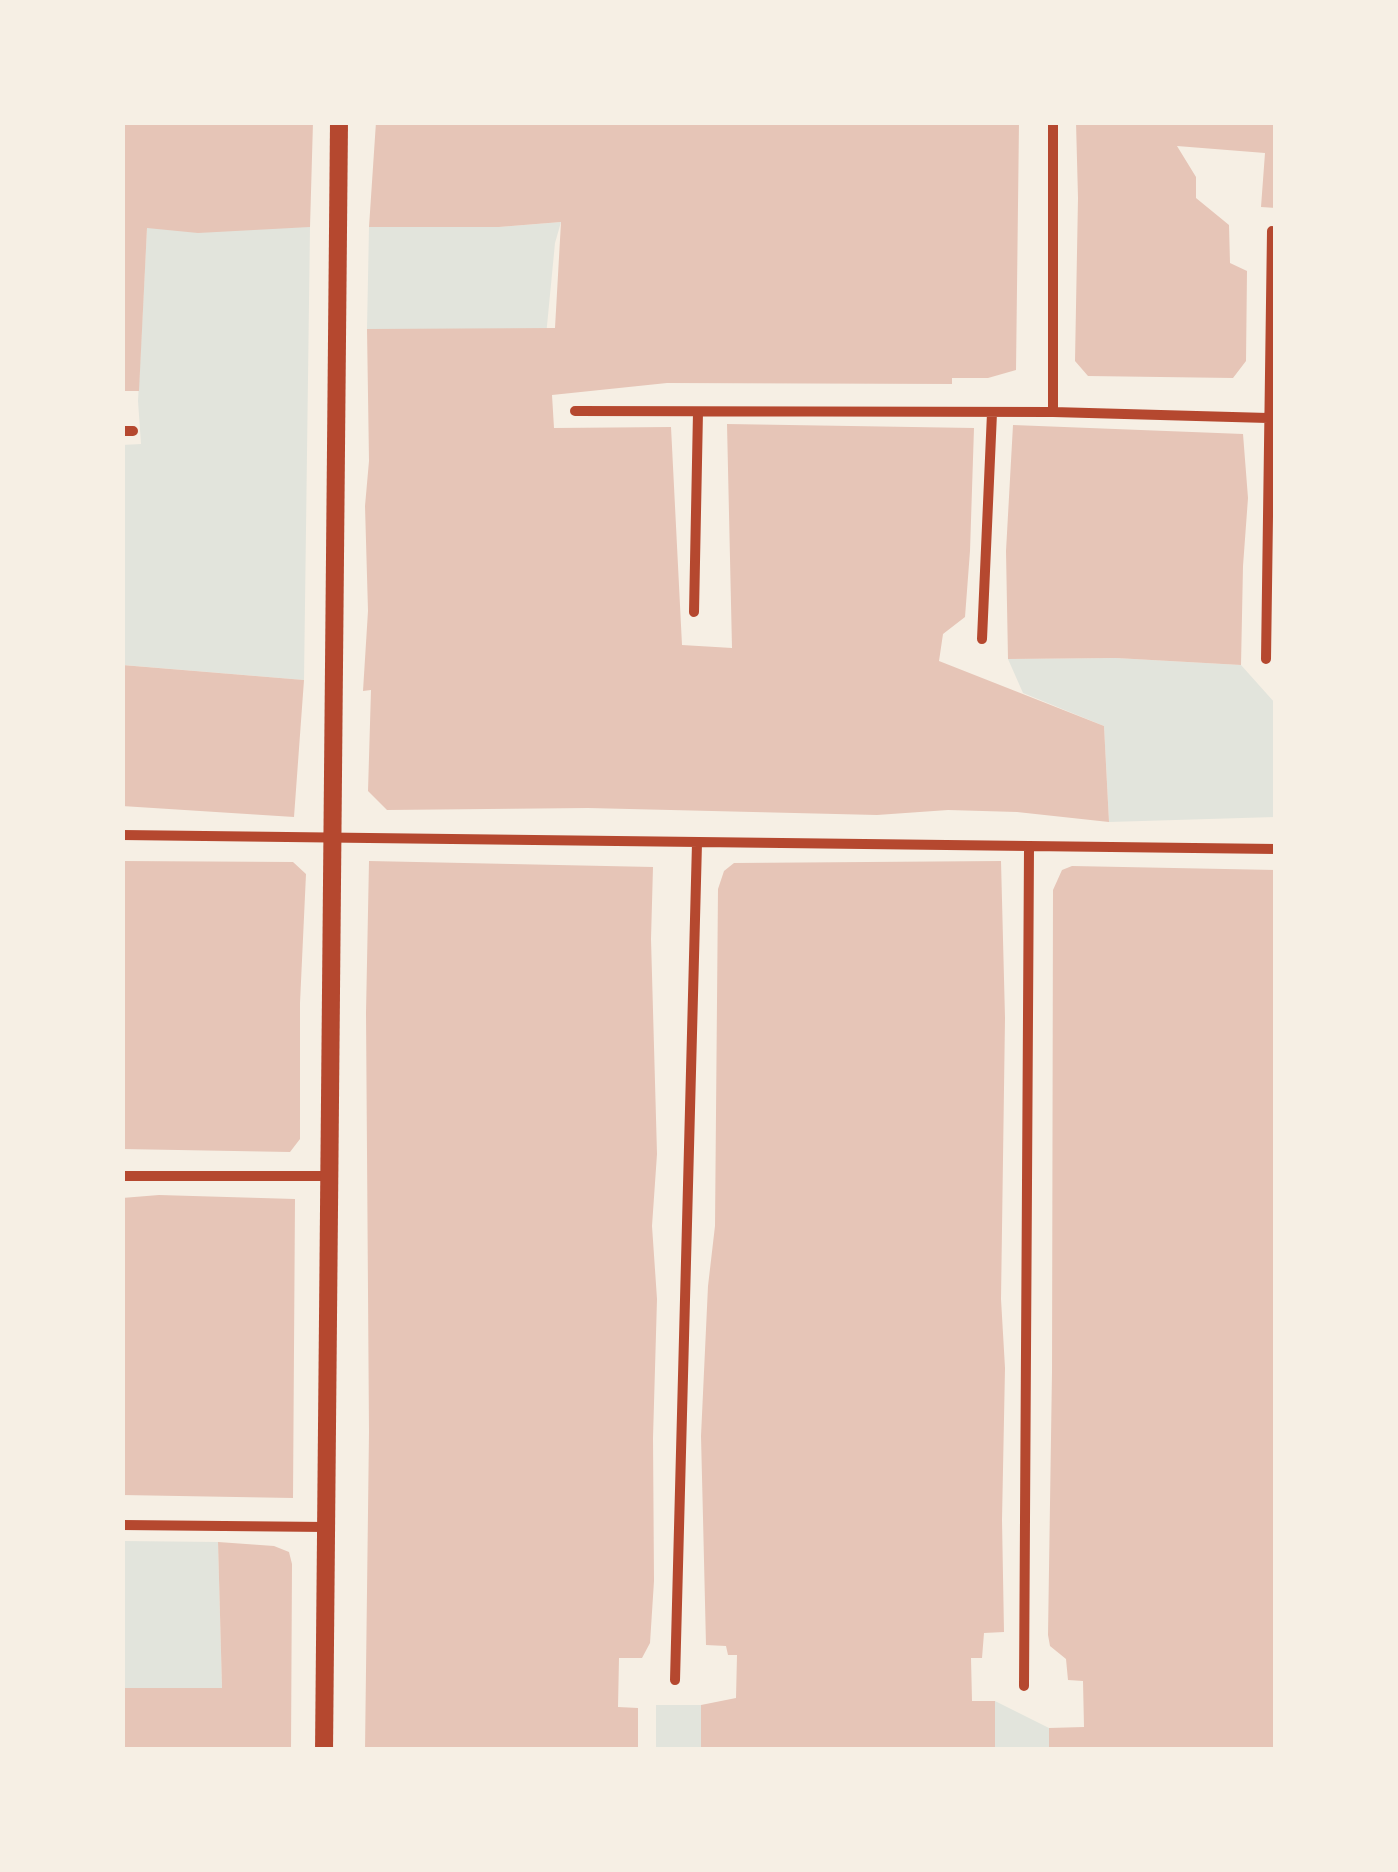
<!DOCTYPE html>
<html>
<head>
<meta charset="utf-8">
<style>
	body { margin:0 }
	#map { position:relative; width:1398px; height:1872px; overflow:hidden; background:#f6efe4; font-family:Jost,sans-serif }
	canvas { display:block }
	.frame { position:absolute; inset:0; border:125px solid #f6efe4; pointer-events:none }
</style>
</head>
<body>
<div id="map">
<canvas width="1398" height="1872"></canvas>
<div class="frame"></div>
</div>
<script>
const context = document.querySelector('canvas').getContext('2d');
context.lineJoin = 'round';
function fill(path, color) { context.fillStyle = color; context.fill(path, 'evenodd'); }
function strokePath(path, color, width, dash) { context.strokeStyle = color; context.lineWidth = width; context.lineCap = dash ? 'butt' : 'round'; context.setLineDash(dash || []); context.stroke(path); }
fill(new Path2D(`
	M 561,222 L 555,243 L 546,336 L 367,329 L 369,227 L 499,227 Z
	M 310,227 L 304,680 L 123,665 L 122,445 L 141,444 L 138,401 L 147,228 Z
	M 1116,658 L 1241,665 L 1275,703 L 1275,817 L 1109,822 L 1104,726 L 1023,693 L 1008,659 Z
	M 123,1541 L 218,1542 L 222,1688 L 123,1688 Z
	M 995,1701 L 1049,1728 L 1049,1749 L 995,1749 Z
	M 656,1705 L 701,1705 L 701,1749 L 656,1750 Z`), '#e2e4dc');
fill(new Path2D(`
	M 122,122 L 313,122 L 310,227 L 198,233 L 147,228 L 139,391 L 122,391 Z
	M 376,122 L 1019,122 L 1016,370 L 988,378 L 952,378 L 952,384 L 667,383 L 552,395 L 554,428 L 671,427 L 682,645 L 732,648 L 727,424 L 974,428 L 970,551 L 965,617 L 943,634 L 939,661 L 1104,726 L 1109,822 L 1017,812 L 948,810 L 877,815 L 588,808 L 387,810 L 368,791 L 371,690 L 363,691 L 368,611 L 365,506 L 369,461 L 367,329 L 555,328 L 561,222 L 499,227 L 369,227 Z
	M 1076,122 L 1276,122 L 1276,208 L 1261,207 L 1265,153 L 1177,146 L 1196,177 L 1196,198 L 1229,225 L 1230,263 L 1247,271 L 1246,361 L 1233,378 L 1088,376 L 1075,361 L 1078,198 Z
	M 1013,425 L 1243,434 L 1248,498 L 1243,566 L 1241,665 L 1116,658 L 1008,659 L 1006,551 Z
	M 122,665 L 304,680 L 294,817 L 122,806 Z
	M 122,861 L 293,862 L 306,874 L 300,1003 L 300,1139 L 290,1152 L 122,1149 Z
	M 369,861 L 653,867 L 651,939 L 657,1154 L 652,1226 L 657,1299 L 653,1438 L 654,1581 L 650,1643 L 642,1658 L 619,1658 L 618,1707 L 638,1708 L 638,1750 L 365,1750 L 369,1432 L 366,1013 Z
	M 1001,861 L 1005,1018 L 1001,1299 L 1005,1368 L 1002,1520 L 1004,1632 L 984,1633 L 982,1658 L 971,1658 L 972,1701 L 995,1701 L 995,1750 L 701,1750 L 701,1705 L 736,1698 L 737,1655 L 728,1655 L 726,1646 L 706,1645 L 703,1518 L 701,1436 L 708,1286 L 715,1226 L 718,889 L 724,871 L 734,863 Z
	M 1072,866 L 1276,870 L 1276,1750 L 1049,1750 L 1049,1728 L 1084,1727 L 1083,1681 L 1068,1680 L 1066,1659 L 1050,1646 L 1048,1635 L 1052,1372 L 1053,890 L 1062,870 Z
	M 159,1195 L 295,1199 L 293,1498 L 122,1495 L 122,1198 Z
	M 218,1542 L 274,1546 L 289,1552 L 292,1564 L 291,1750 L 122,1750 L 122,1688 L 222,1688 Z`), '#e6c5b7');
strokePath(new Path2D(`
	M 1053,122 L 1053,412
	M 575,411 L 1053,412 L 1268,418
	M 122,431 L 133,431
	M 694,612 L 698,412
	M 982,639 L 992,413
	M 1266,659 L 1272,231
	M 122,835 L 1276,849
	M 122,1176 L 329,1176
	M 122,1525 L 326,1527
	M 675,1680 L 697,843
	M 1024,1686 L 1029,848`), '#b5482f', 10);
strokePath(new Path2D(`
	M 324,1750 L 339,122`), '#b5482f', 18);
</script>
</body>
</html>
